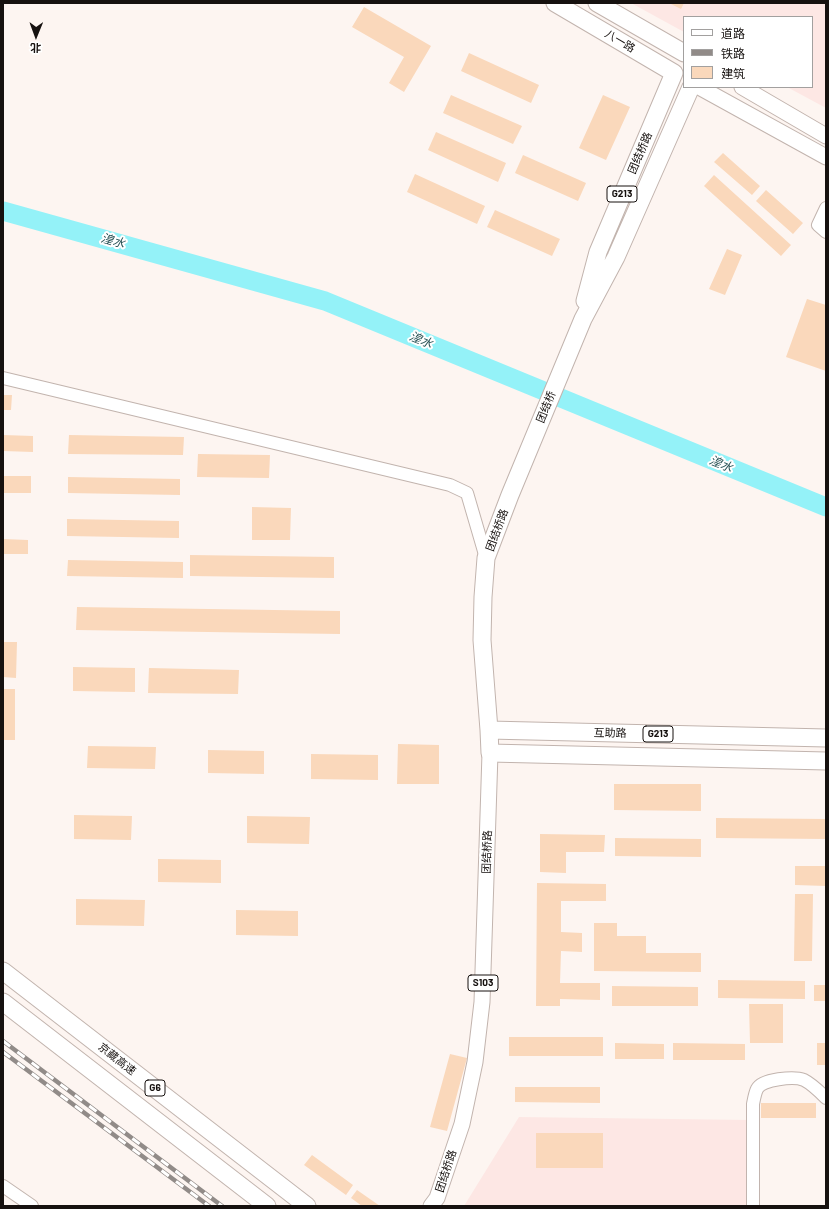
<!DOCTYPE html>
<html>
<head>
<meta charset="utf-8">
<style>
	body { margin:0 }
	#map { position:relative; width:829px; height:1209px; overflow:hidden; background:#fdf5f1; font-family:Barlow,"Noto Sans SC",sans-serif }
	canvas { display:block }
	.frame { position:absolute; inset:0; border:4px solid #16110f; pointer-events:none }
	.legend { position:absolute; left:683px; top:16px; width:130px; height:72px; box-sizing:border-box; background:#fff; border:1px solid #a2a09f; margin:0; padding:5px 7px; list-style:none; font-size:12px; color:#16110f }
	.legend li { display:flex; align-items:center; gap:8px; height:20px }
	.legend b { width:20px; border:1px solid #a2a09f }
	.north { position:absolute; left:16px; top:16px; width:40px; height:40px; -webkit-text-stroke:3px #fff; paint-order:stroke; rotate:181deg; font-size:11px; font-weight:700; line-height:16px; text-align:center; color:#16110f }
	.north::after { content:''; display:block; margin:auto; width:14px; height:18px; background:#16110f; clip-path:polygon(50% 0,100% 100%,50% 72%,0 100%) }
</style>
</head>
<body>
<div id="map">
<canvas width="829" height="1209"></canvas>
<div class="frame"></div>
<ul class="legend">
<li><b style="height:5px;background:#fff"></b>道路</li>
<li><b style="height:5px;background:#918b88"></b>铁路</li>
<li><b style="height:11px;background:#fad8bb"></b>建筑</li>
</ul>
<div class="north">北</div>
</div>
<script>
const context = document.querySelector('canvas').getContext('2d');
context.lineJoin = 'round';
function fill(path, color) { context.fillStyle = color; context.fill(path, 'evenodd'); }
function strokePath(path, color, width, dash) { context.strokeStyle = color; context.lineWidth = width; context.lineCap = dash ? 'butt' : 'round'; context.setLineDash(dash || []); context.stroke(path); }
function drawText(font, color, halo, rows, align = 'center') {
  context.font = font + ' Barlow,"Noto Sans SC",sans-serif'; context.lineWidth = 4; context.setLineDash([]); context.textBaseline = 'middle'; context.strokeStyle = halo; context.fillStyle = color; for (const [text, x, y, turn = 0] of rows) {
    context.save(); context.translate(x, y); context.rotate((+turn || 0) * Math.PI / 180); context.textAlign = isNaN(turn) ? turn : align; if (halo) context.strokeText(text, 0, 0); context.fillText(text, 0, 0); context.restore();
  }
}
fill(new Path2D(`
	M 631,3 L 826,3 L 826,108 L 787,87 L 812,87 L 812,17 L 684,17 L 684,32 Z
	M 519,1117 L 750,1120 L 748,1206 L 464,1206 Z`), '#fde7e4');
strokePath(new Path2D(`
	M 3,211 L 325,301 L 826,507`), '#94f2f8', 19);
fill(new Path2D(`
	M 669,3 L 684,3 L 681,9 Z
	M 364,7 L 431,46 L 404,92 L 389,83 L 404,57 L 352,27 Z
	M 469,53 L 539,85 L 531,103 L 461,71 Z
	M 451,95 L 522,126 L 513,144 L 443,113 Z
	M 603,95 L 630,107 L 606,160 L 579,148 Z
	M 436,132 L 506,163 L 498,182 L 428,150 Z
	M 723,153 L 760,186 L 752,195 L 714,162 Z
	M 523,155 L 586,183 L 578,201 L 515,173 Z
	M 415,174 L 485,206 L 477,224 L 407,192 Z
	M 714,175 L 791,245 L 781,256 L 704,186 Z
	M 766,190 L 803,223 L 793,234 L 756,201 Z
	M 495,210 L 560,239 L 552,256 L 487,227 Z
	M 727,249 L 742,255 L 725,295 L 709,289 Z
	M 807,299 L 826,305 L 826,371 L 786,357 Z
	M 3,395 L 12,395 L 11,410 L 3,410 Z
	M 3,435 L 33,436 L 33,452 L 3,451 Z
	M 69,435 L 184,437 L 183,455 L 68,454 Z
	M 198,454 L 270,455 L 269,478 L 197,477 Z
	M 3,476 L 31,476 L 31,493 L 3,493 Z
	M 68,477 L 180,479 L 180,495 L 68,493 Z
	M 252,507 L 291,508 L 290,540 L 252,540 Z
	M 67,519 L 179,521 L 179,538 L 67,536 Z
	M 3,539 L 28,540 L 28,554 L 3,554 Z
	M 190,555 L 334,557 L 334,578 L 190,576 Z
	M 68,560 L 183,562 L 183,578 L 67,576 Z
	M 77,607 L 340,611 L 340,634 L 76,630 Z
	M 3,642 L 17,642 L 16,678 L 3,677 Z
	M 73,667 L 135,668 L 135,692 L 73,691 Z
	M 149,668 L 239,670 L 238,694 L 148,693 Z
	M 3,689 L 15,689 L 15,740 L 3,740 Z
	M 398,744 L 439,745 L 439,784 L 397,784 Z
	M 88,746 L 156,747 L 155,769 L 87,768 Z
	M 208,750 L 264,751 L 264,774 L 208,773 Z
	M 311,754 L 378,755 L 378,780 L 311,779 Z
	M 614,784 L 701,784 L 701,811 L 614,810 Z
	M 74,815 L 132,816 L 131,840 L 74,839 Z
	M 247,816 L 310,817 L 309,844 L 247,843 Z
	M 716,818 L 826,819 L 826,839 L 716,838 Z
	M 540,834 L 605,835 L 604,852 L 566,852 L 566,873 L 540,872 Z
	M 615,838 L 701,839 L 701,857 L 615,856 Z
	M 158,859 L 221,860 L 221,883 L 158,882 Z
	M 795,866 L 826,866 L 826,886 L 795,885 Z
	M 537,883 L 606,884 L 606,901 L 561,901 L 561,932 L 582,933 L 582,952 L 561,951 L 560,983 L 600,983 L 600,1000 L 560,999 L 560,1006 L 536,1006 Z
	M 795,894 L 813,894 L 812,961 L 794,961 Z
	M 76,899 L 145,900 L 144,926 L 76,925 Z
	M 236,910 L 298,911 L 298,936 L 236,935 Z
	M 594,923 L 617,923 L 617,936 L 646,936 L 646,953 L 701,953 L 701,972 L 594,971 Z
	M 718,980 L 805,981 L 805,999 L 718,998 Z
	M 814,985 L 826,985 L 826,1001 L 814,1001 Z
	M 612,986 L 698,987 L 698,1006 L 612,1006 Z
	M 749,1004 L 783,1004 L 783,1043 L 750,1043 Z
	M 509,1037 L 603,1037 L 603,1056 L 509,1056 Z
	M 615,1043 L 664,1044 L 664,1059 L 615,1059 Z
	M 673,1043 L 745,1044 L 745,1060 L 673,1060 Z
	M 817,1043 L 826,1043 L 826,1065 L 817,1065 Z
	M 450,1054 L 467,1058 L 447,1131 L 430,1127 Z
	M 515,1087 L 600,1087 L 600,1103 L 515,1102 Z
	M 761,1103 L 816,1103 L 816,1118 L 761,1118 Z
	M 536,1133 L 603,1133 L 603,1168 L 536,1168 Z
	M 312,1155 L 353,1185 L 346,1195 L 304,1165 Z
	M 357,1190 L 380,1206 L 362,1206 L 351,1198 Z`), '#fad8bb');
const minor = new Path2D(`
	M 826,208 L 818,225 L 826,232
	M 3,378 L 450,485 L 467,493 L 486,558
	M 3,1186 L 32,1206
	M 753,1206 L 753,1104 C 754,1099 755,1093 757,1089 C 762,1079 794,1076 804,1080 C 812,1084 820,1092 826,1098`);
const major = new Path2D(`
	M 699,87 L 826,157
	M 742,87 L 826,136
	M 431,1206 L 437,1198 L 462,1124 L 475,1062 L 482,1002 L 490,753`);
const highway = new Path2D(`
	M 555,3 L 674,73 L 598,252 L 585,301
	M 597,3 L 684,53
	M 691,87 L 616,257 L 583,319 L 510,495 L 486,558 L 483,597 L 482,640 L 489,730 L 490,753 L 826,761
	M 489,730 L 826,738
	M 3,971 L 307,1206
	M 3,1002 L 267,1206`);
strokePath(minor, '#c2b4ae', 14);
strokePath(major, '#c2b4ae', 17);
strokePath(highway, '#c2b4ae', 19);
strokePath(minor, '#fff', 12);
strokePath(major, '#fff', 15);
strokePath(highway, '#fff', 17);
const rail = new Path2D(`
	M 3,1041 L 222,1206
	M 3,1052 L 209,1206`);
strokePath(rail, '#918b88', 4.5);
strokePath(rail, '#fff', 3, [9]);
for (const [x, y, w] of [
	[622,194,30],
	[658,734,30],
	[483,983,30],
	[155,1088,20]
]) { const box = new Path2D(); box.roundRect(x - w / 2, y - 8, w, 16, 3); context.fillStyle = '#fff'; context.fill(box); strokePath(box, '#16110f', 1); }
drawText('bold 10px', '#16110f', null, [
	["G213",622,194],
	["G213",658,734],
	["S103",483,983],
	["G6",155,1088]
]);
drawText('11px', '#16110f', '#fff', [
	["八一路",620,41,31],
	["团结桥路",640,153,-67],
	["团结桥",546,407,-68],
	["团结桥路",497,530,-70],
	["互助路",610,733,1],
	["团结桥路",487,852,-88],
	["京藏高速",117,1059,38],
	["团结桥路",446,1171,-72]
]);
drawText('italic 12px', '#285255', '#fff', [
	["湟水",113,241,16],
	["湟水",421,340,22],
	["湟水",721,464,22]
]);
</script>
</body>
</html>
